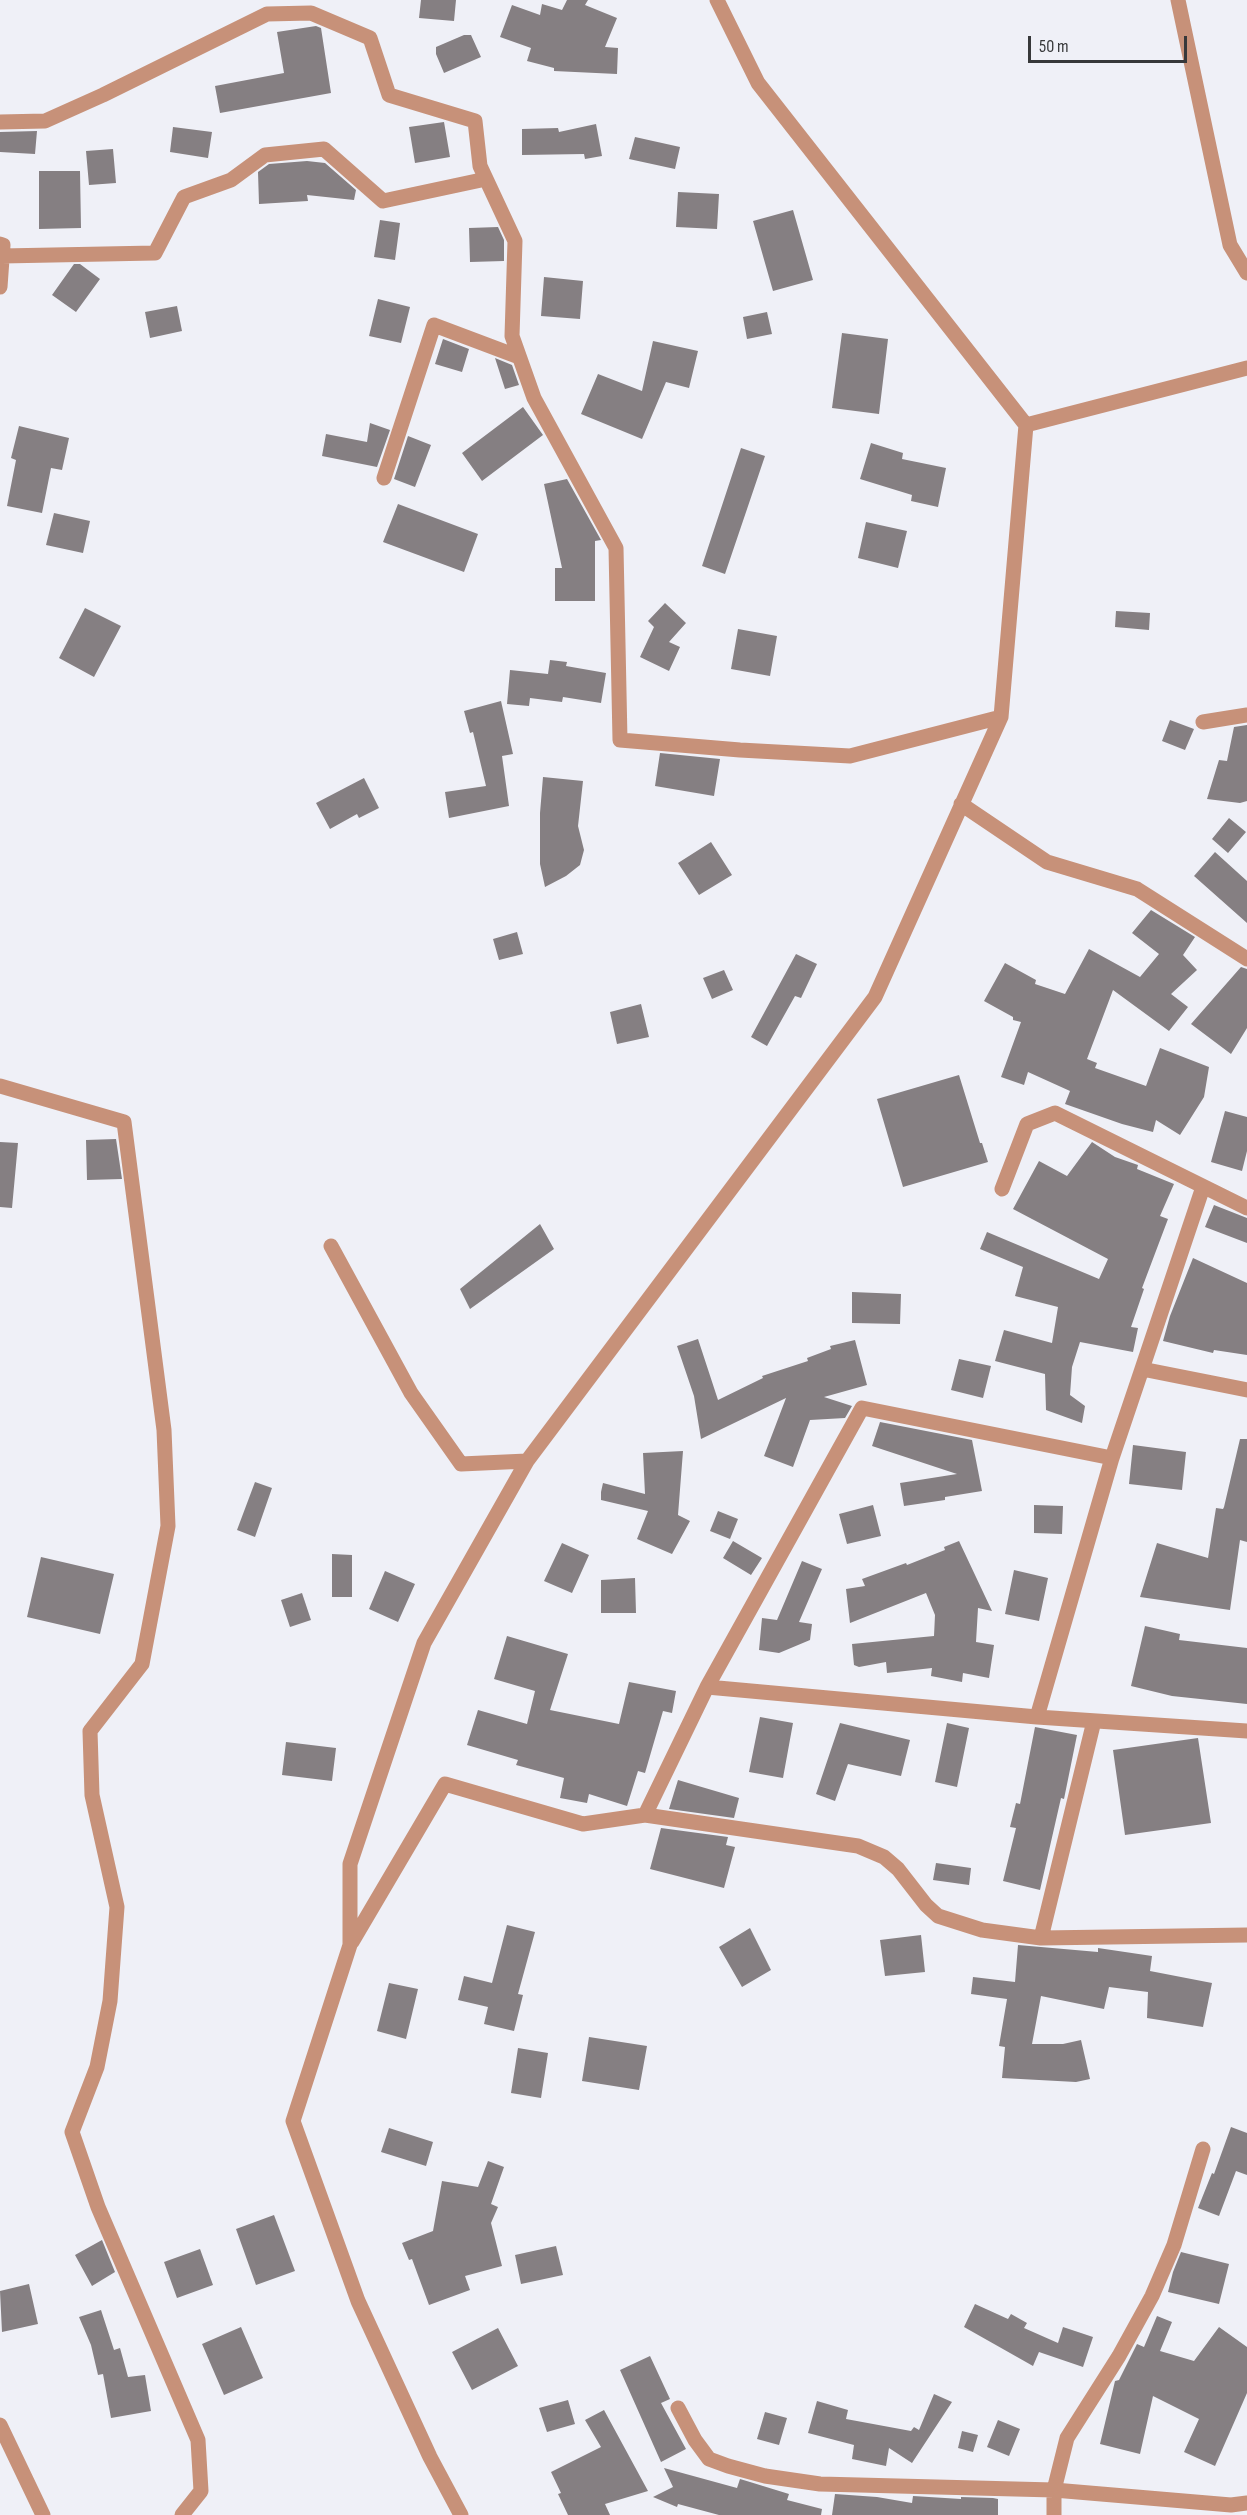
<!DOCTYPE html>
<html>
<head>
<meta charset="utf-8">
<style>
	body { margin:0 }
	#map { position:relative; width:1247px; height:2515px; overflow:hidden; background:#eff0f7; font-family:"Sofia Sans Condensed",sans-serif }
	canvas { display:block }
	.scale { position:absolute; left:1028px; top:36px; width:159px; height:27px; box-sizing:border-box; border:3px solid #37383a; border-top:0; padding-left:8px; font-size:18px; line-height:21px; white-space:nowrap; color:#37383a; -webkit-text-stroke:4px #eff0f7; paint-order:stroke }
</style>
</head>
<body>
<div id="map">
<canvas width="1247" height="2515"></canvas>
<div class="scale">50 m</div>
</div>
<script>
const context = document.querySelector('canvas').getContext('2d');
context.lineJoin = 'round';
function fill(path, color) { context.fillStyle = color; context.fill(path, 'evenodd'); }
function strokePath(path, color, width, dash) { context.strokeStyle = color; context.lineWidth = width; context.lineCap = dash ? 'butt' : 'round'; context.setLineDash(dash || []); context.stroke(path); }
fill(new Path2D(`
	M 421,0 L 456,0 L 454,21 L 419,18 Z
	M 567,0 L 588,0 L 585,5 L 617,18 L 605,47 L 618,48 L 617,74 L 554,71 L 554,68 L 527,61 L 531,48 L 500,37 L 512,5 L 540,15 L 542,4 L 562,10 Z
	M 316,26 L 321,28 L 331,93 L 220,113 L 215,86 L 284,73 L 277,32 Z
	M 464,35 L 471,35 L 481,57 L 444,73 L 436,54 L 436,47 Z
	M 444,122 L 450,157 L 415,163 L 409,127 Z
	M 596,124 L 602,156 L 585,159 L 584,154 L 522,155 L 522,129 L 558,128 L 559,132 Z
	M 173,127 L 212,132 L 208,158 L 170,152 Z
	M 37,131 L 35,154 L 0,152 L 0,132 Z
	M 635,137 L 680,147 L 675,169 L 629,159 Z
	M 113,149 L 116,183 L 89,185 L 86,151 Z
	M 307,161 L 325,163 L 356,190 L 354,200 L 307,195 L 308,201 L 259,204 L 258,172 L 269,164 Z
	M 39,171 L 80,171 L 81,228 L 39,229 Z
	M 678,192 L 719,194 L 717,229 L 676,227 Z
	M 793,210 L 813,280 L 773,291 L 753,221 Z
	M 380,220 L 400,223 L 395,260 L 374,257 Z
	M 498,227 L 504,240 L 504,261 L 470,262 L 469,228 Z
	M 74,264 L 80,264 L 100,279 L 76,312 L 52,295 Z
	M 544,277 L 583,281 L 580,319 L 541,316 Z
	M 378,299 L 410,307 L 401,343 L 369,336 Z
	M 177,306 L 182,331 L 150,338 L 145,312 Z
	M 767,312 L 772,334 L 747,339 L 743,317 Z
	M 842,333 L 888,339 L 879,414 L 832,408 Z
	M 443,339 L 469,349 L 462,372 L 435,364 Z
	M 653,341 L 698,351 L 689,388 L 666,382 L 642,439 L 581,414 L 598,374 L 642,391 Z
	M 495,358 L 512,365 L 519,385 L 505,389 Z
	M 523,407 L 543,435 L 482,481 L 462,453 Z
	M 370,423 L 390,430 L 377,467 L 322,456 L 326,434 L 367,442 Z
	M 19,426 L 69,438 L 62,470 L 51,468 L 42,513 L 7,506 L 16,460 L 11,458 Z
	M 408,436 L 431,445 L 415,487 L 394,479 Z
	M 871,443 L 903,453 L 902,459 L 946,468 L 938,507 L 911,501 L 912,495 L 860,479 Z
	M 741,448 L 765,456 L 725,574 L 702,566 Z
	M 567,479 L 601,540 L 595,541 L 595,601 L 555,601 L 555,568 L 562,568 L 544,484 Z
	M 398,504 L 478,534 L 464,572 L 383,542 Z
	M 54,513 L 90,521 L 83,553 L 46,545 Z
	M 866,522 L 907,531 L 898,568 L 858,558 Z
	M 665,603 L 686,623 L 669,642 L 680,647 L 669,671 L 640,657 L 654,627 L 648,621 Z
	M 85,608 L 121,626 L 94,677 L 59,658 Z
	M 1116,611 L 1150,613 L 1149,630 L 1115,627 Z
	M 738,629 L 777,636 L 770,676 L 731,669 Z
	M 550,660 L 567,662 L 566,666 L 606,673 L 601,703 L 563,697 L 562,702 L 530,698 L 529,706 L 507,704 L 510,670 L 548,674 Z
	M 501,701 L 513,754 L 502,756 L 509,806 L 449,818 L 445,792 L 486,786 L 473,732 L 470,733 L 464,711 Z
	M 1170,720 L 1194,729 L 1185,750 L 1162,741 Z
	M 1247,725 L 1247,801 L 1240,803 L 1207,799 L 1219,760 L 1227,761 L 1234,727 Z
	M 660,753 L 720,759 L 714,796 L 655,786 Z
	M 543,777 L 583,781 L 578,826 L 584,850 L 580,865 L 566,876 L 545,887 L 540,864 L 540,813 Z
	M 364,778 L 379,808 L 359,818 L 357,814 L 330,829 L 316,803 Z
	M 1229,818 L 1246,832 L 1228,853 L 1212,839 Z
	M 711,842 L 732,875 L 699,895 L 678,863 Z
	M 1215,852 L 1247,881 L 1247,923 L 1194,876 Z
	M 1151,910 L 1195,937 L 1183,955 L 1197,970 L 1171,994 L 1188,1007 L 1169,1031 L 1113,990 L 1087,1059 L 1097,1063 L 1095,1068 L 1146,1086 L 1160,1048 L 1209,1067 L 1204,1097 L 1180,1135 L 1156,1120 L 1153,1132 L 1122,1124 L 1065,1104 L 1070,1091 L 1028,1072 L 1024,1085 L 1001,1077 L 1021,1022 L 1013,1020 L 1013,1017 L 984,1001 L 1005,963 L 1036,980 L 1035,984 L 1065,994 L 1089,949 L 1140,977 L 1159,954 L 1132,933 Z
	M 517,932 L 523,954 L 499,960 L 493,939 Z
	M 796,954 L 817,964 L 801,998 L 795,996 L 767,1046 L 751,1037 Z
	M 1241,967 L 1247,969 L 1247,1028 L 1231,1054 L 1191,1024 Z
	M 724,970 L 733,990 L 712,999 L 703,978 Z
	M 641,1004 L 649,1037 L 617,1044 L 610,1012 Z
	M 959,1075 L 980,1143 L 982,1143 L 988,1162 L 903,1187 L 877,1099 Z
	M 1225,1111 L 1247,1117 L 1247,1151 L 1242,1171 L 1211,1162 Z
	M 116,1139 L 122,1179 L 87,1180 L 86,1140 Z
	M 0,1142 L 18,1143 L 12,1208 L 0,1207 Z
	M 1092,1142 L 1115,1157 L 1138,1165 L 1137,1169 L 1174,1184 L 1160,1216 L 1168,1219 L 1142,1288 L 1144,1289 L 1131,1327 L 1138,1328 L 1133,1352 L 1080,1342 L 1072,1367 L 1070,1395 L 1085,1406 L 1082,1423 L 1046,1410 L 1045,1374 L 995,1361 L 1004,1330 L 1052,1343 L 1058,1307 L 1015,1296 L 1023,1267 L 980,1249 L 987,1232 L 1099,1279 L 1108,1259 L 1013,1209 L 1039,1161 L 1067,1176 Z
	M 1214,1205 L 1247,1218 L 1247,1243 L 1205,1227 Z
	M 540,1224 L 554,1249 L 470,1309 L 460,1289 Z
	M 1193,1258 L 1247,1283 L 1247,1355 L 1214,1350 L 1213,1353 L 1163,1341 L 1170,1316 Z
	M 852,1292 L 901,1294 L 900,1324 L 852,1323 Z
	M 698,1339 L 718,1400 L 763,1378 L 762,1376 L 808,1361 L 807,1358 L 831,1349 L 830,1346 L 855,1340 L 867,1385 L 824,1397 L 852,1406 L 845,1418 L 810,1420 L 793,1467 L 764,1456 L 786,1398 L 701,1439 L 694,1396 L 677,1346 Z
	M 959,1359 L 991,1366 L 983,1398 L 951,1390 Z
	M 880,1422 L 972,1440 L 982,1491 L 945,1497 L 945,1500 L 904,1506 L 900,1483 L 957,1474 L 872,1446 Z
	M 1240,1439 L 1247,1439 L 1247,1542 L 1240,1540 L 1230,1610 L 1140,1597 L 1157,1543 L 1208,1558 L 1216,1508 L 1223,1509 L 1224,1507 Z
	M 1133,1445 L 1186,1452 L 1182,1490 L 1129,1484 Z
	M 683,1451 L 678,1515 L 690,1521 L 672,1554 L 637,1539 L 648,1511 L 601,1500 L 601,1492 L 603,1483 L 645,1494 L 643,1453 Z
	M 255,1482 L 272,1488 L 255,1537 L 237,1530 Z
	M 873,1505 L 881,1536 L 847,1544 L 839,1514 Z
	M 1034,1505 L 1063,1506 L 1062,1534 L 1034,1533 Z
	M 718,1511 L 738,1519 L 730,1539 L 710,1531 Z
	M 733,1541 L 762,1558 L 751,1575 L 723,1558 Z
	M 959,1541 L 992,1611 L 978,1608 L 976,1642 L 994,1645 L 989,1678 L 963,1673 L 962,1682 L 931,1676 L 932,1668 L 887,1673 L 886,1662 L 859,1667 L 854,1665 L 852,1644 L 934,1636 L 935,1615 L 926,1593 L 850,1623 L 846,1589 L 865,1586 L 862,1579 L 906,1563 L 907,1565 L 945,1550 L 944,1547 Z
	M 562,1543 L 589,1555 L 572,1593 L 544,1581 Z
	M 332,1554 L 352,1555 L 352,1597 L 332,1597 Z
	M 41,1557 L 114,1574 L 100,1634 L 27,1617 Z
	M 802,1561 L 822,1569 L 799,1622 L 812,1624 L 810,1640 L 779,1653 L 759,1650 L 762,1618 L 777,1620 Z
	M 1014,1570 L 1048,1578 L 1039,1621 L 1005,1614 Z
	M 385,1571 L 415,1584 L 398,1622 L 369,1609 Z
	M 635,1578 L 636,1613 L 601,1613 L 601,1580 Z
	M 302,1593 L 311,1620 L 290,1627 L 281,1600 Z
	M 1145,1626 L 1180,1634 L 1179,1640 L 1247,1648 L 1247,1704 L 1172,1696 L 1131,1686 Z
	M 507,1636 L 568,1654 L 550,1710 L 619,1724 L 629,1682 L 676,1691 L 672,1713 L 663,1711 L 645,1773 L 638,1771 L 627,1806 L 589,1794 L 587,1803 L 560,1798 L 564,1778 L 516,1765 L 518,1760 L 467,1745 L 478,1710 L 527,1724 L 535,1691 L 494,1679 Z
	M 760,1717 L 793,1723 L 783,1778 L 749,1772 Z
	M 840,1723 L 910,1740 L 901,1776 L 848,1764 L 835,1801 L 816,1794 Z
	M 947,1723 L 969,1728 L 957,1787 L 935,1782 Z
	M 1035,1727 L 1077,1735 L 1064,1799 L 1061,1798 L 1040,1890 L 1003,1881 L 1016,1828 L 1010,1827 L 1016,1803 L 1020,1804 Z
	M 1198,1738 L 1211,1823 L 1125,1835 L 1113,1750 Z
	M 286,1742 L 336,1748 L 332,1781 L 282,1775 Z
	M 678,1780 L 739,1798 L 734,1818 L 669,1809 Z
	M 661,1828 L 728,1837 L 726,1845 L 735,1847 L 724,1888 L 650,1869 Z
	M 936,1863 L 971,1868 L 969,1885 L 933,1880 Z
	M 507,1925 L 535,1932 L 518,1994 L 523,1995 L 514,2031 L 484,2024 L 488,2007 L 458,2000 L 464,1976 L 492,1983 Z
	M 750,1928 L 771,1970 L 742,1987 L 719,1947 Z
	M 921,1935 L 925,1972 L 885,1976 L 880,1940 Z
	M 1018,1945 L 1098,1952 L 1098,1948 L 1152,1956 L 1150,1971 L 1212,1983 L 1203,2027 L 1147,2018 L 1148,1992 L 1109,1987 L 1104,2009 L 1041,1996 L 1032,2044 L 1063,2044 L 1081,2040 L 1090,2079 L 1076,2082 L 1002,2078 L 1005,2047 L 999,2046 L 1007,1999 L 971,1994 L 973,1977 L 1015,1982 Z
	M 389,1983 L 418,1989 L 406,2039 L 377,2031 Z
	M 589,2037 L 647,2046 L 639,2090 L 582,2081 Z
	M 518,2048 L 548,2053 L 541,2098 L 511,2093 Z
	M 1231,2127 L 1247,2133 L 1247,2175 L 1236,2171 L 1219,2216 L 1198,2208 L 1212,2173 L 1214,2174 Z
	M 389,2128 L 433,2142 L 426,2166 L 381,2152 Z
	M 488,2161 L 504,2167 L 491,2204 L 498,2207 L 491,2223 L 502,2266 L 465,2276 L 470,2290 L 429,2305 L 412,2259 L 409,2260 L 402,2243 L 433,2231 L 442,2181 L 478,2187 Z
	M 274,2215 L 295,2271 L 256,2285 L 236,2229 Z
	M 102,2240 L 115,2272 L 92,2286 L 75,2255 Z
	M 556,2246 L 563,2275 L 521,2284 L 515,2255 Z
	M 200,2249 L 213,2285 L 177,2298 L 164,2262 Z
	M 1181,2252 L 1229,2264 L 1219,2304 L 1168,2292 L 1173,2272 Z
	M 29,2284 L 38,2324 L 2,2332 L 0,2291 Z
	M 975,2304 L 1008,2319 L 1011,2314 L 1027,2323 L 1024,2328 L 1058,2343 L 1063,2327 L 1093,2337 L 1083,2367 L 1039,2352 L 1033,2366 L 964,2327 Z
	M 101,2310 L 114,2350 L 120,2348 L 128,2377 L 145,2375 L 151,2411 L 111,2418 L 103,2374 L 98,2375 L 91,2345 L 79,2317 Z
	M 1157,2316 L 1172,2322 L 1160,2351 L 1194,2361 L 1219,2327 L 1247,2347 L 1247,2393 L 1215,2466 L 1184,2452 L 1199,2419 L 1153,2396 L 1140,2454 L 1100,2444 L 1115,2381 L 1119,2380 L 1137,2344 L 1144,2347 Z
	M 241,2327 L 263,2378 L 224,2395 L 202,2344 Z
	M 498,2328 L 518,2366 L 472,2390 L 452,2352 Z
	M 650,2356 L 670,2399 L 661,2403 L 686,2449 L 661,2462 L 620,2370 Z
	M 934,2394 L 952,2402 L 912,2463 L 889,2448 L 886,2466 L 852,2459 L 854,2445 L 808,2433 L 817,2401 L 848,2410 L 846,2419 L 911,2431 L 914,2427 L 919,2430 Z
	M 568,2400 L 575,2424 L 547,2432 L 539,2408 Z
	M 604,2410 L 648,2491 L 605,2504 L 610,2515 L 568,2515 L 558,2494 L 561,2493 L 551,2472 L 601,2447 L 585,2420 Z
	M 765,2412 L 787,2418 L 779,2445 L 757,2439 Z
	M 998,2420 L 1020,2429 L 1009,2456 L 987,2447 Z
	M 962,2431 L 978,2435 L 973,2452 L 958,2448 Z
	M 664,2468 L 737,2488 L 740,2479 L 750,2482 L 789,2494 L 787,2500 L 822,2509 L 821,2515 L 719,2515 L 678,2504 L 677,2507 L 653,2497 L 673,2487 Z
	M 835,2494 L 877,2497 L 912,2503 L 913,2496 L 961,2499 L 961,2497 L 993,2498 L 998,2499 L 998,2515 L 832,2515 Z`), '#857f82');
strokePath(new Path2D(`
	M 717,0 L 758,83 L 1026,425
	M 1178,0 L 1230,245 L 1247,273
	M 0,122 L 45,121 L 103,95 L 267,14 L 311,13 L 370,38 L 389,95 L 475,121 L 480,166 L 515,241 L 512,336 L 534,398 L 616,548 L 620,740 L 740,750 L 850,756 L 1001,717
	M 0,244 L 3,245 L 0,287
	M 2,256 L 155,253 L 184,197 L 231,180 L 265,155 L 324,149 L 383,201 L 486,179
	M 384,478 L 434,325 L 519,357
	M 1203,722 L 1247,715
	M 961,804 L 1047,862 L 1137,889 L 1247,959
	M 0,1086 L 124,1122 L 164,1430 L 168,1526 L 142,1664 L 90,1731 L 92,1795 L 117,1907 L 110,2001 L 97,2067 L 72,2132 L 98,2207 L 198,2440 L 201,2491 L 182,2515
	M 1002,1189 L 1027,1124 L 1055,1113 L 1247,1208
	M 331,1246 L 411,1393 L 461,1464 L 527,1461 L 424,1643 L 350,1864 L 350,1945 L 293,2121 L 358,2301 L 430,2457 L 461,2515
	M 1142,1369 L 1203,1187
	M 1112,1458 L 1142,1369 L 1247,1390
	M 527,1461 L 875,997 L 1001,717 L 1026,425 L 1247,368
	M 1037,1717 L 1112,1458 L 862,1408 L 707,1687 L 1037,1717 L 1247,1731
	M 645,1815 L 707,1687
	M 1041,1938 L 1094,1721
	M 352,1942 L 445,1784 L 583,1824 L 645,1815 L 858,1846 L 884,1857 L 898,1869 L 926,1905 L 938,1916 L 982,1930 L 1041,1938 L 1247,1935
	M 678,2408 L 695,2440 L 709,2459 L 728,2466 L 765,2476 L 820,2484 L 1054,2490 L 1231,2505 L 1247,2503
	M 0,2425 L 43,2515
	M 1054,2515 L 1054,2490 L 1067,2438 L 1119,2356 L 1152,2296 L 1174,2245 L 1203,2149`), '#c79179', 15);
</script>
</body>
</html>
